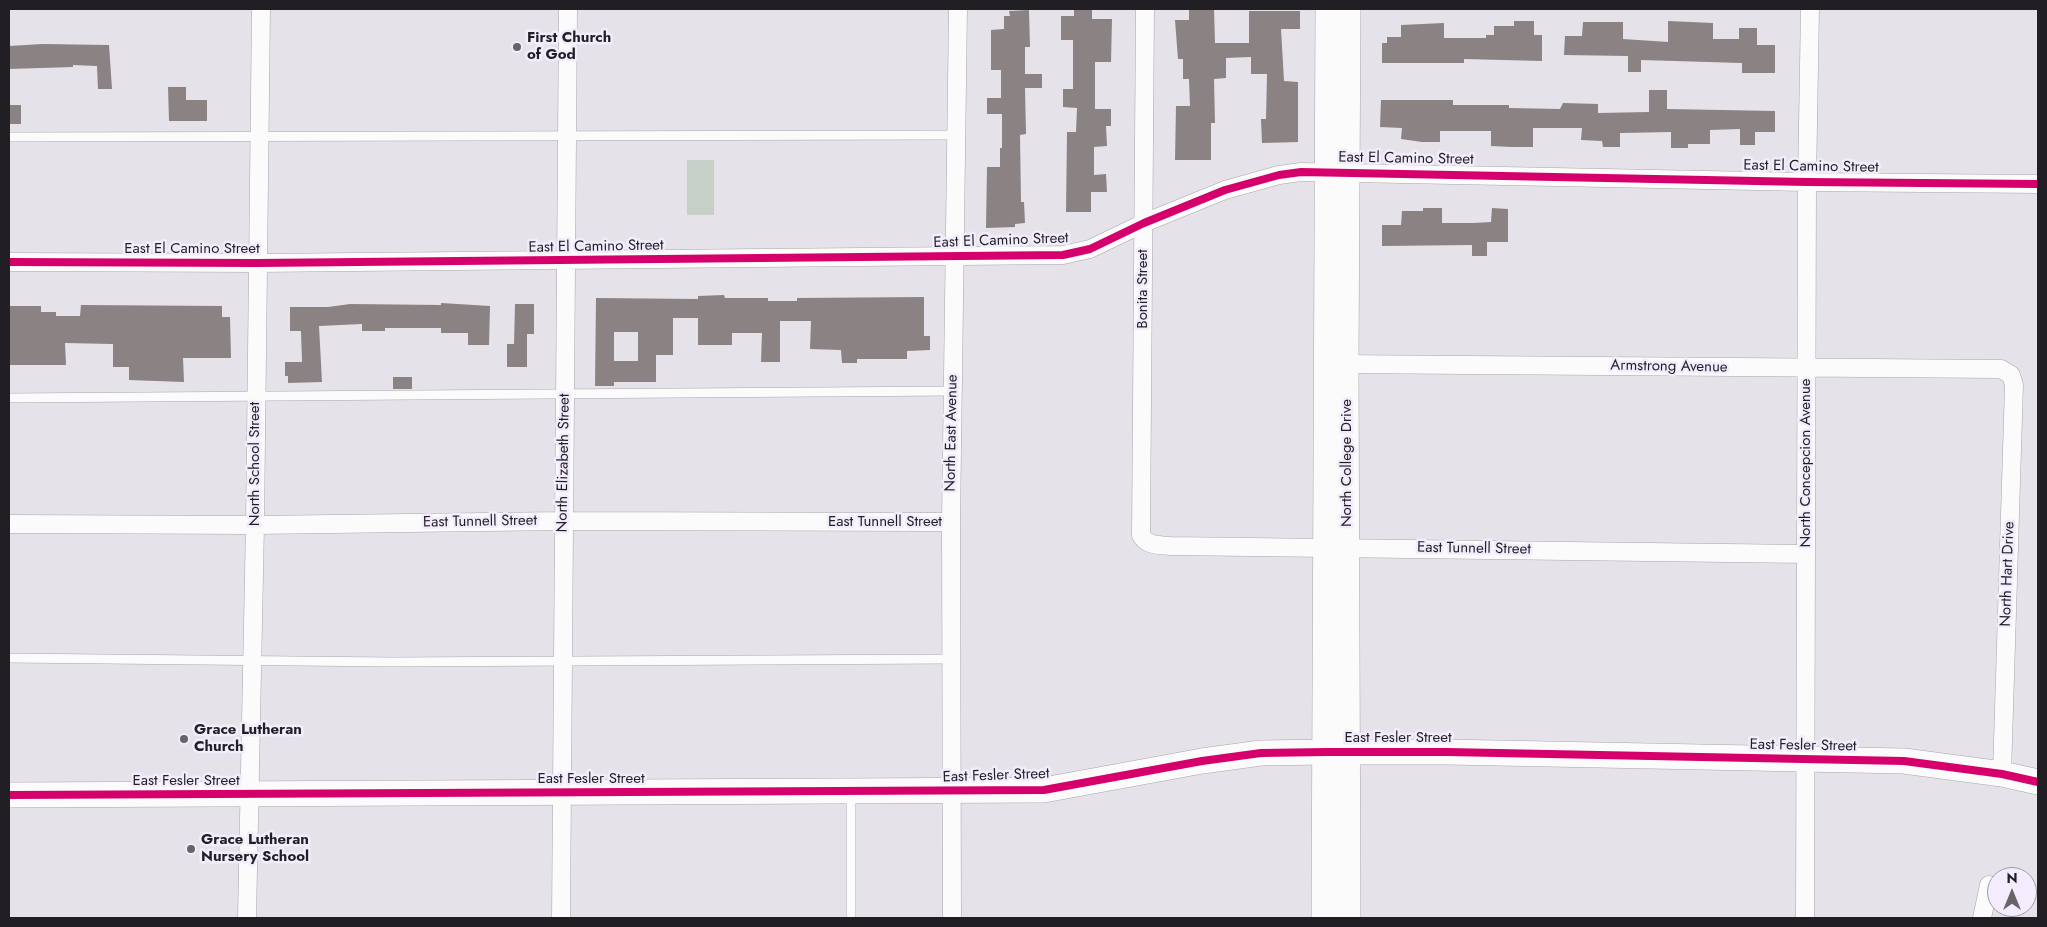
<!DOCTYPE html>
<html>
<head>
<meta charset="utf-8">
<style>
	body { margin:0 }
	#map { position:relative; width:2047px; height:927px; overflow:hidden; background:#e6e2ea; font-family:Jost,sans-serif }
	canvas { display:block }
	.frame { position:absolute; inset:0; border:10px solid #211e24; pointer-events:none }
	.north { position:absolute; left:1987px; top:867px; width:50px; height:50px; box-sizing:border-box; background:#f3ecfc; border:1px solid #9f9aa6; border-radius:50%; rotate:0deg; font-size:14px; font-weight:700; line-height:20px; text-align:center; color:#211e24 }
	.north::after { content:''; display:block; margin:auto; width:18px; height:22px; background:#666369; clip-path:polygon(50% 0,100% 100%,50% 72%,0 100%) }
</style>
</head>
<body>
<div id="map">
<canvas width="2047" height="927"></canvas>
<div class="frame"></div>
<div class="north">N</div>
</div>
<script>
const context = document.querySelector('canvas').getContext('2d');
context.lineJoin = 'round';
function fill(path, color) { context.fillStyle = color; context.fill(path, 'evenodd'); }
function strokePath(path, color, width, dash) { context.strokeStyle = color; context.lineWidth = width; context.lineCap = dash ? 'butt' : 'round'; context.setLineDash(dash || []); context.stroke(path); }
function drawText(font, color, halo, rows, align = 'center') {
  context.font = font + ' Jost,sans-serif'; context.lineWidth = 5; context.setLineDash([]); context.textBaseline = 'middle'; context.strokeStyle = halo; context.fillStyle = color; for (const [text, x, y, turn = 0] of rows) {
    context.save(); context.translate(x, y); context.rotate((+turn || 0) * Math.PI / 180); context.textAlign = isNaN(turn) ? turn : align; if (halo) context.strokeText(text, 0, 0); context.fillText(text, 0, 0); context.restore();
  }
}
fill(new Path2D(`
	M 687,160 L 714,160 L 714,215 L 687,215 Z`), '#c6d0c7');
fill(new Path2D(`
	M 1074,9 L 1092,9 L 1092,19 L 1112,19 L 1111,62 L 1095,62 L 1095,109 L 1111,109 L 1111,126 L 1106,126 L 1107,146 L 1094,147 L 1094,175 L 1106,174 L 1107,192 L 1091,192 L 1091,212 L 1066,212 L 1067,132 L 1076,132 L 1077,108 L 1063,107 L 1063,89 L 1073,89 L 1073,40 L 1061,40 L 1061,16 L 1074,16 Z
	M 1189,9 L 1214,9 L 1215,43 L 1249,43 L 1249,11 L 1300,11 L 1300,29 L 1281,29 L 1284,81 L 1298,82 L 1298,142 L 1262,143 L 1261,119 L 1266,119 L 1267,74 L 1251,74 L 1251,57 L 1226,58 L 1226,78 L 1214,79 L 1215,123 L 1211,123 L 1211,160 L 1175,160 L 1176,106 L 1190,106 L 1189,79 L 1183,79 L 1183,59 L 1178,59 L 1175,20 L 1189,20 Z
	M 1029,10 L 1030,47 L 1025,47 L 1025,74 L 1042,74 L 1042,88 L 1025,88 L 1026,134 L 1020,135 L 1021,202 L 1024,202 L 1025,223 L 1015,224 L 1015,227 L 986,228 L 987,167 L 1000,167 L 1000,148 L 1002,148 L 1002,114 L 987,114 L 987,98 L 1001,98 L 1001,70 L 991,70 L 991,30 L 1004,29 L 1004,16 L 1010,16 L 1009,11 Z
	M 1514,21 L 1534,21 L 1534,35 L 1542,35 L 1542,61 L 1464,59 L 1464,63 L 1382,63 L 1382,43 L 1387,43 L 1387,37 L 1401,37 L 1401,25 L 1444,23 L 1444,38 L 1486,38 L 1486,35 L 1494,35 L 1494,26 L 1514,26 Z
	M 1668,21 L 1713,23 L 1713,39 L 1739,39 L 1739,28 L 1757,28 L 1757,45 L 1775,45 L 1775,73 L 1742,73 L 1742,63 L 1641,60 L 1641,72 L 1628,72 L 1628,56 L 1564,55 L 1565,36 L 1582,36 L 1583,22 L 1623,22 L 1623,39 L 1668,42 Z
	M 42,44 L 109,45 L 112,89 L 98,89 L 97,66 L 73,65 L 73,67 L 9,69 L 9,46 Z
	M 168,87 L 186,87 L 186,100 L 207,100 L 207,121 L 169,121 Z
	M 1649,90 L 1667,90 L 1667,109 L 1775,111 L 1775,132 L 1755,132 L 1755,145 L 1740,145 L 1740,129 L 1710,130 L 1710,144 L 1688,144 L 1688,148 L 1671,148 L 1671,132 L 1620,133 L 1620,147 L 1603,147 L 1602,141 L 1581,140 L 1582,128 L 1533,128 L 1533,147 L 1512,147 L 1491,146 L 1491,131 L 1440,131 L 1440,142 L 1422,142 L 1401,139 L 1402,128 L 1380,127 L 1381,100 L 1453,100 L 1453,105 L 1509,105 L 1509,108 L 1560,109 L 1563,103 L 1598,104 L 1598,113 L 1649,112 Z
	M 9,105 L 21,105 L 21,124 L 9,124 Z
	M 1423,208 L 1442,208 L 1442,223 L 1473,223 L 1491,222 L 1492,208 L 1508,209 L 1508,242 L 1487,242 L 1487,256 L 1472,256 L 1472,245 L 1382,246 L 1382,225 L 1401,225 L 1402,211 L 1423,211 Z
	M 724,295 L 725,298 L 768,298 L 768,301 L 797,301 L 797,298 L 924,297 L 924,336 L 930,336 L 930,350 L 907,351 L 907,359 L 857,359 L 857,363 L 842,363 L 841,350 L 810,349 L 811,321 L 780,321 L 780,362 L 761,362 L 762,333 L 732,333 L 732,345 L 698,345 L 698,318 L 673,318 L 673,355 L 656,355 L 656,382 L 614,382 L 614,386 L 595,386 L 596,298 L 698,299 L 698,296 ZM 614,332 L 638,332 L 638,361 L 614,361 Z
	M 441,303 L 490,306 L 489,345 L 468,345 L 468,333 L 441,333 L 441,328 L 385,328 L 385,331 L 362,331 L 362,324 L 319,326 L 322,382 L 288,383 L 288,376 L 285,376 L 285,362 L 302,362 L 301,331 L 290,331 L 290,307 L 328,307 L 350,304 L 441,305 Z
	M 515,304 L 534,304 L 534,334 L 527,334 L 527,367 L 507,367 L 507,344 L 514,344 Z
	M 81,305 L 222,306 L 222,317 L 230,317 L 231,358 L 183,358 L 184,382 L 129,380 L 129,367 L 113,367 L 113,344 L 65,343 L 66,365 L 9,365 L 9,306 L 41,306 L 41,312 L 56,312 L 56,316 L 80,316 Z
	M 393,377 L 412,377 L 412,389 L 393,389 Z`), '#8a8283');
const lane = new Path2D(`
	M 9,137 L 956,135
	M 9,398 L 953,391
	M 9,658 L 391,662 L 952,659
	M 851,792 L 851,918`);
const street = new Path2D(`
	M 1145,9 L 1141,535 C 1146,546 1160,545 1170,546 L 1806,554
	M 9,262 L 257,263 L 1063,255 L 1090,249 L 1144,223 L 1225,190 L 1279,175 L 1301,172 L 1807,182 L 2038,184
	M 1334,364 L 2001,369 L 2011,375 L 2014,385 L 2002,774
	M 9,524 L 255,525 L 563,521 L 951,522
	M 247,918 L 255,525 L 261,9
	M 561,918 L 568,9
	M 952,918 L 951,522 L 958,9
	M 1805,918 L 1807,182 L 1810,9
	M 1982,918 L 1989,885`);
const secondary = new Path2D(`
	M 1348,9 L 1346,364 L 1348,918
	M 9,795 L 1044,790 L 1202,761 L 1261,753 L 1326,752 L 1447,752 L 1904,761 L 2002,774 L 2038,782
	M 1324,918 L 1328,9`);
strokePath(lane, '#a8a5ab', 10);
strokePath(street, '#a8a5ab', 19);
strokePath(secondary, '#a8a5ab', 26);
strokePath(lane, '#fbfbfc', 9);
strokePath(street, '#fbfbfc', 18);
strokePath(secondary, '#fbfbfc', 25);
strokePath(new Path2D(`
	M 9,262 L 257,263 L 1063,255 L 1090,249 L 1144,223 L 1225,190 L 1279,175 L 1301,172 L 1807,182 L 2038,184
	M 9,795 L 1044,790 L 1202,761 L 1261,753 L 1326,752 L 1447,752 L 1904,761 L 2002,774 L 2038,782`), '#d6006c', 8);
for (const [x, y, r, color] of [
	[517,47,5,"#666369"],
	[184,739,5,"#666369"],
	[191,849,5,"#666369"]
]) { const dot = new Path2D(); dot.arc(x, y, r, 0, 2 * Math.PI); context.fillStyle = color; context.fill(dot); strokePath(dot, '#f3ecfc', 2); }
drawText('bold 15px', '#211e24', '#f3ecfc', [
	["First Church",527,38],
	["of God",527,55],
	["Grace Lutheran",194,730],
	["Church",194,747],
	["Grace Lutheran",201,840],
	["Nursery School",201,857]
], 'left');
drawText('15px', '#211e24', '#f3ecfc', [
	["East El Camino Street",1406,159,1],
	["East El Camino Street",1811,167,1],
	["East El Camino Street",1001,241,-2],
	["East El Camino Street",596,247,-1],
	["East El Camino Street",192,249],
	["Bonita Street",1143,289,-90],
	["Armstrong Avenue",1669,367,1],
	["North East Avenue",952,433,-89],
	["North Elizabeth Street",564,463,-89],
	["North College Drive",1347,463,-90],
	["North Concepcion Avenue",1806,463,-90],
	["North School Street",255,464,-90],
	["East Tunnell Street",480,522,-1],
	["East Tunnell Street",885,522],
	["East Tunnell Street",1474,549,1],
	["North Hart Drive",2008,574,-88],
	["East Fesler Street",1398,738],
	["East Fesler Street",1803,746,1],
	["East Fesler Street",996,776,-2],
	["East Fesler Street",591,779],
	["East Fesler Street",186,781]
]);
</script>
</body>
</html>
